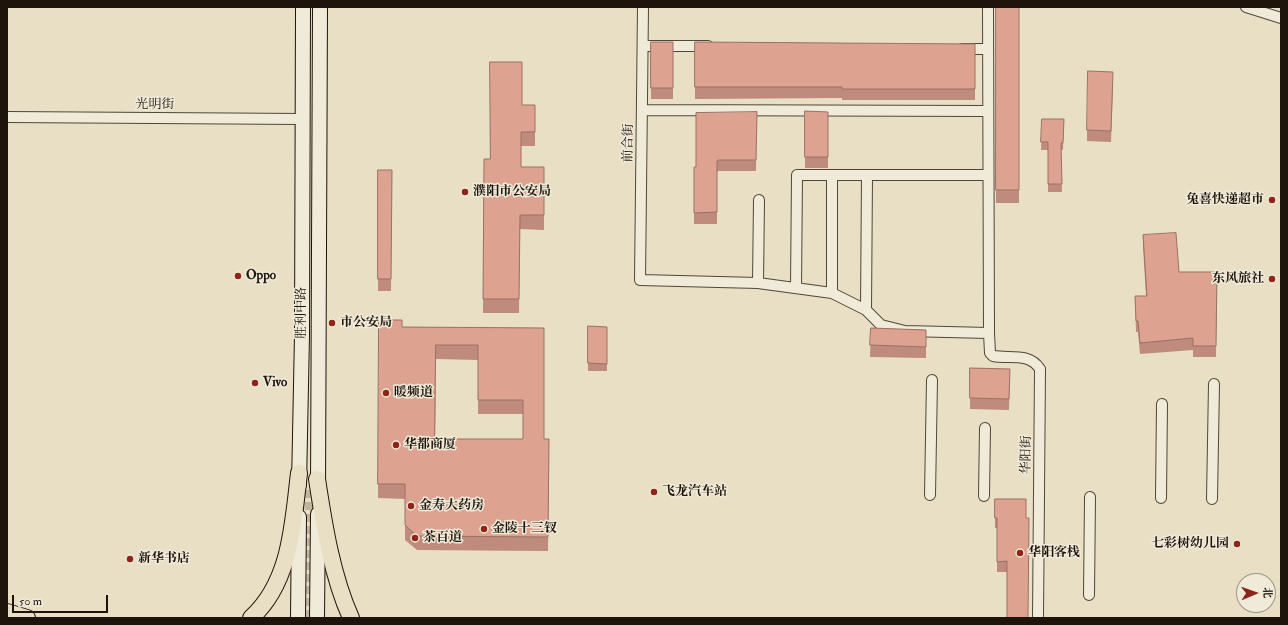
<!DOCTYPE html>
<html>
<head>
<meta charset="utf-8">
<style>
	body { margin:0 }
	#map { position:relative; width:1288px; height:625px; overflow:hidden; background:#e8dfc4; font-family:"IM FELL Double Pica","Noto Serif SC",serif }
	canvas { display:block }
	.frame { position:absolute; inset:0; border:8px solid #1e140b; pointer-events:none }
	.north { position:absolute; left:1236px; top:573px; width:40px; height:40px; box-sizing:border-box; background:#f0ead9; border:1px solid #9c9487; border-radius:50%; rotate:88deg; font-size:11px; font-weight:700; line-height:16px; text-align:center; color:#1e140b }
	.north::after { content:''; display:block; margin:auto; width:14px; height:18px; background:#8f2418; clip-path:polygon(50% 0,100% 100%,50% 72%,0 100%) }
	.scale { position:absolute; left:12px; top:595px; width:96px; height:18px; box-sizing:border-box; border:2px solid #1e140b; border-top:0; padding-left:5px; font-size:12px; line-height:14px; white-space:nowrap; color:#1e140b; -webkit-text-stroke:3px #f0ead9; paint-order:stroke }
</style>
</head>
<body>
<div id="map">
<canvas width="1288" height="625"></canvas>
<div class="frame"></div>
<div class="north">北</div>
<div class="scale">50 m</div>
</div>
<script>
const context = document.querySelector('canvas').getContext('2d');
context.lineJoin = 'round';
function strokePath(path, color, width, dash) { context.strokeStyle = color; context.lineWidth = width; context.lineCap = dash ? 'butt' : 'round'; context.setLineDash(dash || []); context.stroke(path); }
function fill(path, color) { context.fillStyle = color; context.fill(path, 'evenodd'); }
function drawText(font, color, halo, rows, align = 'center') {
  context.font = font + ' "IM FELL Double Pica","Noto Serif SC",serif'; context.lineWidth = 3; context.setLineDash([]); context.textBaseline = 'middle'; context.strokeStyle = halo; context.fillStyle = color; for (const [text, x, y, turn = 0] of rows) {
    context.save(); context.translate(x, y); context.rotate((+turn || 0) * Math.PI / 180); context.textAlign = isNaN(turn) ? turn : align; if (halo) context.strokeText(text, 0, 0); context.fillText(text, 0, 0); context.restore();
  }
}
strokePath(new Path2D(`
	M 307,618 L 309,486`), '#c0b69f', 8, [8, 4]);
const minor = new Path2D(`
	M 643,7 L 640,280 L 758,283 L 832,293 L 866,310 L 881,325 L 905,331 L 989,333 L 988,7
	M 1246,7 L 1281,18
	M 643,46 L 708,46
	M 962,49 L 988,49
	M 643,110 L 988,111
	M 7,117 L 302,119
	M 758,283 L 759,200
	M 796,288 L 797,175 L 988,175
	M 832,293 L 832,175
	M 866,310 L 867,175
	M 989,333 L 990,353 L 993,356 C 1010,359 1029,352 1040,369 L 1038,618
	M 930,495 L 932,380
	M 984,496 L 985,428
	M 1161,498 L 1162,404
	M 1212,499 L 1214,384
	M 1089,595 L 1090,497`);
const secondary = new Path2D(`
	M 299,485 L 302,335 L 303,7
	M 318,490 L 320,7
	M 298,618 L 299,517
	M 317,618 L 318,514`);
const primary = new Path2D(`
	M 317,479 C 324,525 332,576 351,618
	M 7,612 L 27,618
	M 251,618 C 291,582 293,523 299,473`);
strokePath(minor, '#504739', 12);
strokePath(secondary, '#1e140b', 16);
strokePath(primary, '#1e140b', 18);
strokePath(minor, '#f0ead9', 10);
strokePath(secondary, '#f0ead9', 14);
strokePath(primary, '#e8dfc4', 16);
fill(new Path2D(`
	M 996,7 L 1019,7 L 1019,203 L 996,203 Z
	M 651,42 L 673,42 L 673,99 L 651,99 Z
	M 695,42 L 975,44 L 975,100 L 842,100 L 842,98 L 695,99 Z
	M 1113,83 L 1111,142 L 1087,141 L 1087,130 Z
	M 522,105 L 535,105 L 535,146 L 521,146 L 521,167 L 544,167 L 544,230 L 520,229 L 519,313 L 483,313 L 484,159 L 490,159 Z
	M 805,111 L 828,112 L 828,168 L 805,168 Z
	M 757,112 L 756,171 L 718,171 L 718,172 L 717,172 L 717,224 L 694,224 L 694,167 L 696,167 Z
	M 1042,119 L 1064,119 L 1063,150 L 1061,150 L 1062,192 L 1048,192 L 1048,150 L 1041,150 Z
	M 378,170 L 392,170 L 391,291 L 378,291 Z
	M 1143,235 L 1179,272 L 1217,272 L 1216,357 L 1193,357 L 1193,350 L 1140,354 L 1138,332 L 1136,332 L 1135,296 L 1146,296 L 1143,246 Z
	M 379,320 L 402,327 L 544,328 L 544,439 L 549,439 L 548,551 L 417,550 L 405,540 L 405,499 L 378,498 ZM 436,359 L 478,360 L 478,414 L 523,414 L 523,439 L 435,439 Z
	M 588,326 L 607,327 L 607,371 L 588,371 Z
	M 871,328 L 926,330 L 926,358 L 870,357 Z
	M 970,368 L 1010,369 L 1009,410 L 970,409 Z
	M 995,499 L 1026,499 L 1007,572 L 997,572 L 997,528 L 995,528 Z`), '#be8b7c');
const building = new Path2D(`
	M 996,7 L 1019,7 L 1019,190 L 996,190 Z
	M 651,42 L 673,42 L 673,88 L 651,88 Z
	M 695,42 L 975,44 L 975,89 L 842,89 L 842,87 L 695,87 Z
	M 490,62 L 522,62 L 522,105 L 535,105 L 535,132 L 521,132 L 521,167 L 544,167 L 544,215 L 520,215 L 519,299 L 483,299 L 484,159 L 490,159 Z
	M 1088,71 L 1113,72 L 1111,131 L 1087,130 Z
	M 805,111 L 828,112 L 828,157 L 805,157 Z
	M 757,112 L 756,160 L 718,160 L 718,161 L 717,161 L 717,212 L 694,213 L 694,167 L 696,167 L 696,113 Z
	M 1042,119 L 1064,119 L 1063,143 L 1061,143 L 1062,184 L 1048,184 L 1048,142 L 1041,142 Z
	M 378,170 L 392,170 L 391,279 L 378,279 Z
	M 1176,233 L 1179,272 L 1217,272 L 1216,346 L 1193,346 L 1193,338 L 1140,343 L 1138,321 L 1136,321 L 1135,296 L 1147,296 L 1143,235 Z
	M 379,320 L 402,320 L 402,327 L 544,328 L 544,439 L 549,439 L 548,537 L 417,536 L 405,525 L 405,484 L 378,484 ZM 436,345 L 478,345 L 478,400 L 523,400 L 523,439 L 435,439 Z
	M 588,326 L 607,327 L 607,364 L 588,363 Z
	M 871,328 L 926,330 L 926,347 L 870,345 Z
	M 970,368 L 1010,369 L 1009,399 L 970,398 Z
	M 995,499 L 1026,499 L 1026,518 L 1029,518 L 1028,618 L 1007,618 L 1007,561 L 997,562 L 997,518 L 995,518 Z`);
fill(building, '#dda290');
strokePath(building, '#9b7165', 1);
for (const [x, y, r, color] of [
	[465,192,4,"#8f2418"],
	[1272,200,4,"#8f2418"],
	[238,276,4,"#8f2418"],
	[1272,279,4,"#8f2418"],
	[332,323,4,"#8f2418"],
	[255,383,4,"#8f2418"],
	[386,393,4,"#8f2418"],
	[396,445,4,"#8f2418"],
	[654,492,4,"#8f2418"],
	[411,506,4,"#8f2418"],
	[484,529,4,"#8f2418"],
	[415,538,4,"#8f2418"],
	[1237,544,4,"#8f2418"],
	[1020,553,4,"#8f2418"],
	[130,559,4,"#8f2418"]
]) { const dot = new Path2D(); dot.arc(x, y, r, 0, 2 * Math.PI); context.fillStyle = color; context.fill(dot); strokePath(dot, '#f0ead9', 1.5); }
drawText('13px', '#1e140b', '#f0ead9', [
	["光明街",155,105],
	["前合街",629,143,-89],
	["胜利中路",302,313,-90],
	["华阳街",1027,455,-89]
]);
drawText('bold 13px', '#1e140b', '#f0ead9', [
	["濮阳市公安局",473,192],
	["兔喜快递超市",1264,200,"right"],
	["Oppo",246,276],
	["东风旅社",1264,279,"right"],
	["市公安局",340,323],
	["Vivo",263,383],
	["暖频道",394,393],
	["华都商厦",404,445],
	["飞龙汽车站",662,492],
	["金寿大药房",419,506],
	["金陵十三钗",492,529],
	["茶百道",423,538],
	["七彩树幼儿园",1229,544,"right"],
	["华阳客栈",1028,553],
	["新华书店",138,559]
], 'left');
</script>
</body>
</html>
